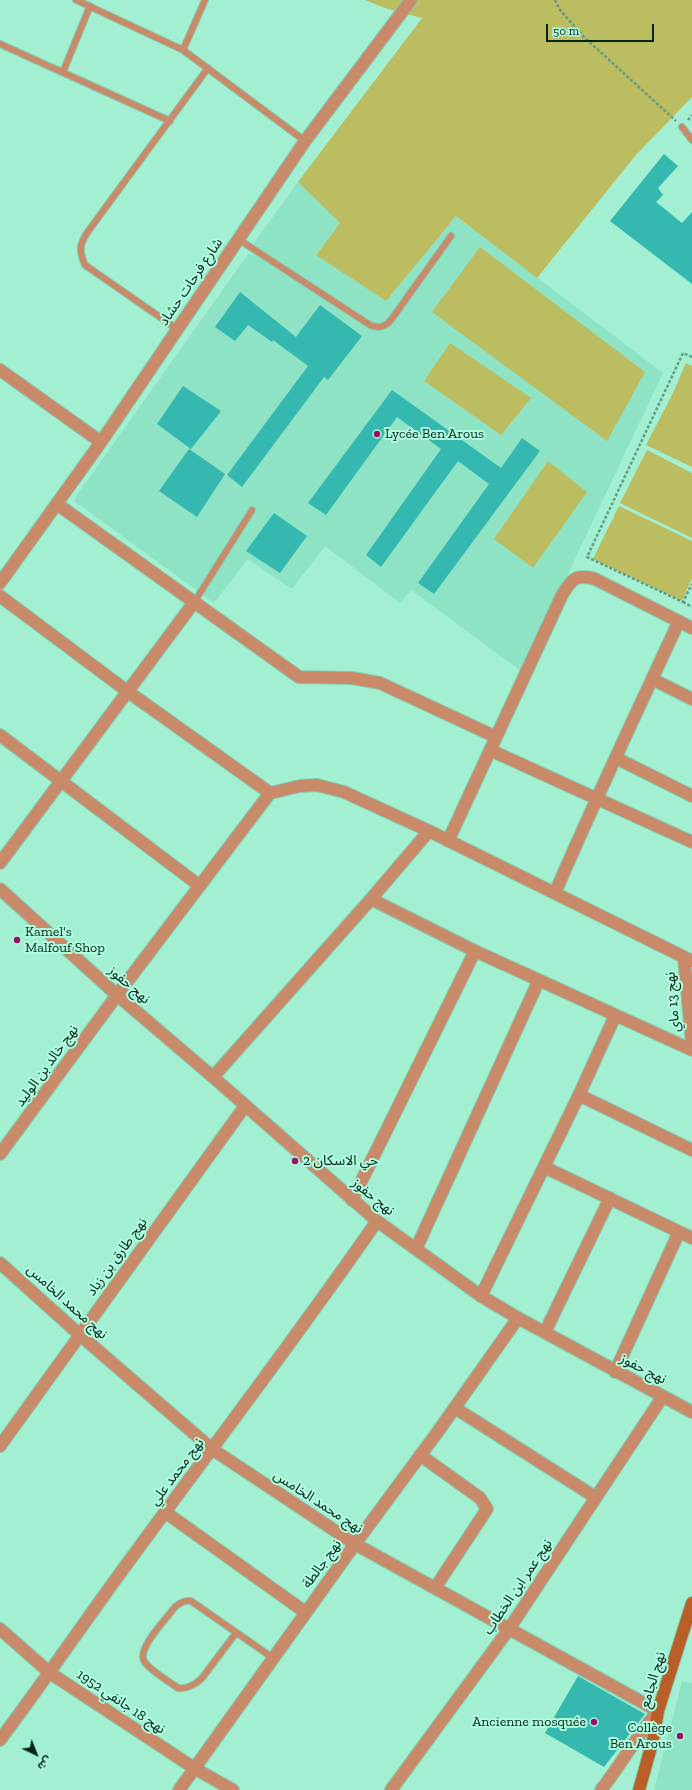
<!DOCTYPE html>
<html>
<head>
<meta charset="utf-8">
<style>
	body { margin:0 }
	#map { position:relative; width:692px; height:1790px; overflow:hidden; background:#a3efd2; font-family:"Zilla Slab","Noto Sans Arabic",serif }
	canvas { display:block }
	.north { position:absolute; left:16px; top:1734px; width:40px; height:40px; -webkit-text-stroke:3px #b0fcdf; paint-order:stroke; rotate:137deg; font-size:11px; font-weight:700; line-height:16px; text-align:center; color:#03241a }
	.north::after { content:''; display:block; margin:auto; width:14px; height:18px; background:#03241a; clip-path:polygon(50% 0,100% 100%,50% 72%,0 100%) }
	.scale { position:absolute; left:546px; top:24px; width:108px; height:18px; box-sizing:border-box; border:2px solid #03241a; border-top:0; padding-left:5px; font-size:12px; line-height:14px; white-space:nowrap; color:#03241a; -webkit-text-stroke:3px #b0fcdf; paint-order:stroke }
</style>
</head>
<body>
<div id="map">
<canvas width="692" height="1790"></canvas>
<div class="north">ش</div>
<div class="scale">50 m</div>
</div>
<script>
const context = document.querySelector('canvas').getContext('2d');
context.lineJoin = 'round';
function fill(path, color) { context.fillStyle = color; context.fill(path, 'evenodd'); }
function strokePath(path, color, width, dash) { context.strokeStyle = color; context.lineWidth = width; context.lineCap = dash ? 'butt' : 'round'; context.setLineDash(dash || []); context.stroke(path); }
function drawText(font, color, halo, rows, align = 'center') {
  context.font = font + ' "Zilla Slab","Noto Sans Arabic",serif'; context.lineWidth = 4; context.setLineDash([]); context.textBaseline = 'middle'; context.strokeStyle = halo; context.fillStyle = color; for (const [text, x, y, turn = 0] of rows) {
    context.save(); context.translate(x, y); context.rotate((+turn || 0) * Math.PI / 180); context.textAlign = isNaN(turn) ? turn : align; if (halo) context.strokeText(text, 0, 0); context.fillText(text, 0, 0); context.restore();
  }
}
fill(new Path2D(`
	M 298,182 L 340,223 L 316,254 L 386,301 L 456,216 L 663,373 L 574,561 L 525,674 L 411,590 L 400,603 L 325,546 L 292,589 L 248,559 L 214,603 L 74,501 L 77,495 L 248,254 L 255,255 L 258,252 L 259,250 L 254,243 Z
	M 682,1681 L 692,1683 L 692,1790 L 654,1790 Z`), '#8ee3c5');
fill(new Path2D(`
	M 365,0 L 692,0 L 692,97 L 635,156 L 537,278 L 456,216 L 386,301 L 316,255 L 340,223 L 298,182 L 422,18 L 388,9 Z
	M 480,247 L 645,372 L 607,441 L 432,312 Z
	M 450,343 L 531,398 L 501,435 L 424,381 Z
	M 686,363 L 692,366 L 692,467 L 646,445 L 672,395 Z
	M 647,450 L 692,473 L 692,538 L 620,503 Z
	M 548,461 L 587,492 L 533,568 L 494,539 Z
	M 619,506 L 692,541 L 692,578 L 682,601 L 593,559 Z`), '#bcbc61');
fill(new Path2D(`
	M 664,154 L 678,166 L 658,188 L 663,195 L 656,202 L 682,223 L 692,212 L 692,284 L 610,221 Z
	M 240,292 L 296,337 L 320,305 L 362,336 L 328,380 L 324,377 L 242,487 L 227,475 L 308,366 L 273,340 L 272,342 L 248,325 L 235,341 L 215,327 Z
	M 183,386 L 221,411 L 191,449 L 157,424 Z
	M 392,390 L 501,468 L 522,438 L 540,451 L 434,594 L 418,583 L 489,484 L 458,461 L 381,567 L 366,555 L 441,449 L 397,417 L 326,515 L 308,503 Z
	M 189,449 L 225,474 L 197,517 L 159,491 Z
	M 274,513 L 307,536 L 280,573 L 246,551 Z
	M 578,1676 L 645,1714 L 604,1767 L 545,1733 Z`), '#34b8b0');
const lane = new Path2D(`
	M 76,0 L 183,50 L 305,141
	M 0,44 L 170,121
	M 183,50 L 205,0
	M 63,72 L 90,6
	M 682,127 L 692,140
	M 238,239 L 370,325 C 379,329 385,327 391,320 L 451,236
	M 177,329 L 85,265 C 78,249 80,243 89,230 L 208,68
	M 195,601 L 252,510
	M 236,1633 L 202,1678 C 195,1685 188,1689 178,1688 C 170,1682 149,1670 144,1661 C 137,1648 167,1618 175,1607 C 180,1603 185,1600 191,1601 L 273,1658`);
const street = new Path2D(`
	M 0,370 L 101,442
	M 57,504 L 299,677 L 352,678 L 380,683 L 496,737
	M 0,583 L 101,442 L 305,141 L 411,0
	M 0,596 L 127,691 L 270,793 L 300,786 L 317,785 L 344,792 L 429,831 L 692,961
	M 652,679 L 692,699
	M 0,735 L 200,886
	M 490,750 L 692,842
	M 616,758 L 692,796
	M 448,841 L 562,595 C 571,580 576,573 595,579 L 692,628
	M 0,863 L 195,601
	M 0,889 L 117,995 L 213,1077 L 377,1221 L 481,1296 L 518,1318 L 692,1412
	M 555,893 C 594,802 637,712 679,621
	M 371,899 L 475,951 L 692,1050
	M 684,958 L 692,1044
	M 213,1077 L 371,899 L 429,831
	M 579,1095 L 692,1150
	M 0,1154 L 117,995 L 270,793
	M 544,1167 L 692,1238
	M 352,1200 L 475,951
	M 416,1249 L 539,980
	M 0,1263 L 80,1335 L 212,1449 L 355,1544 L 658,1711 C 637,1736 621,1764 601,1790
	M 481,1296 L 579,1095 L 615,1016
	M 545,1332 L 610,1198
	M 615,1372 L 679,1232
	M 455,1408 L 595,1497
	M 0,1446 L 245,1106
	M 420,1455 L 480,1498 L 487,1509 L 435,1588
	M 165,1512 L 305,1612
	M 0,1629 L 50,1673 L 194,1768 L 233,1790
	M 0,1740 C 45,1680 87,1618 132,1557 C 214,1445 298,1335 377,1221
	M 179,1790 L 355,1544 L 439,1430 L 518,1318
	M 391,1790 L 509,1629 L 663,1396`);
const secondary = new Path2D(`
	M 639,1790 L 653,1740 L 658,1711 L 692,1603`);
strokePath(lane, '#86cab1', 8);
strokePath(street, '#86cab1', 14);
strokePath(secondary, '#86cab1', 14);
strokePath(new Path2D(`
	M 555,0 L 560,10 L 584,37 L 676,121
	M 688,120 L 692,115
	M 692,357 L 683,353 L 587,557 L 683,602 L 692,584
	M 683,602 L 692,607`), '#619c87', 2.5, [3, 2]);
strokePath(lane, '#c88a69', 6);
strokePath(street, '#c88a69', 12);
strokePath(secondary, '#b95e26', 12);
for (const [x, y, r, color] of [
	[377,434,4,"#971166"],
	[17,940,4,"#971166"],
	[295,1161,4,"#971166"],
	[594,1722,4,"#971166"],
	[680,1736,4,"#971166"]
]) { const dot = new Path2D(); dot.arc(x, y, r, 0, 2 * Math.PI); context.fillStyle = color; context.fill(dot); strokePath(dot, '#b0fcdf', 1.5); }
drawText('14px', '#03241a', '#b0fcdf', [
	["شارع فرحات حشاد",191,282,-56],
	["نهج حفوز",129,985,41],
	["نهج 13 ماي",673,1002,-95],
	["نهج خالد بن الوليد",47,1066,-54],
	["نهج حفوز",373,1197,39],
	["نهج طارق بن زياد",117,1257,-54],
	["نهج محمد الخامس",67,1302,42],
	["نهج حفوز",643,1369,27],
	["نهج محمد علي",177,1472,-53],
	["نهج محمد الخامس",318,1502,33],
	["نهج جالطة",322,1564,-54],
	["نهج عمر ابن الخطاب",518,1587,-56],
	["نهج الجامع",653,1680,-73],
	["نهج 18 جانفي 1952",121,1702,34]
]);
drawText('14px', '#03241a', '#b0fcdf', [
	["Lycée Ben Arous",385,434],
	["Kamel's",25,932],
	["Malfouf Shop",25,948],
	["حي الاسكان 2",303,1161],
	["Ancienne mosquée",586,1722,"right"],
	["Collège",672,1728,"right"],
	["Ben Arous",672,1744,"right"]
], 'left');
</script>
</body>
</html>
